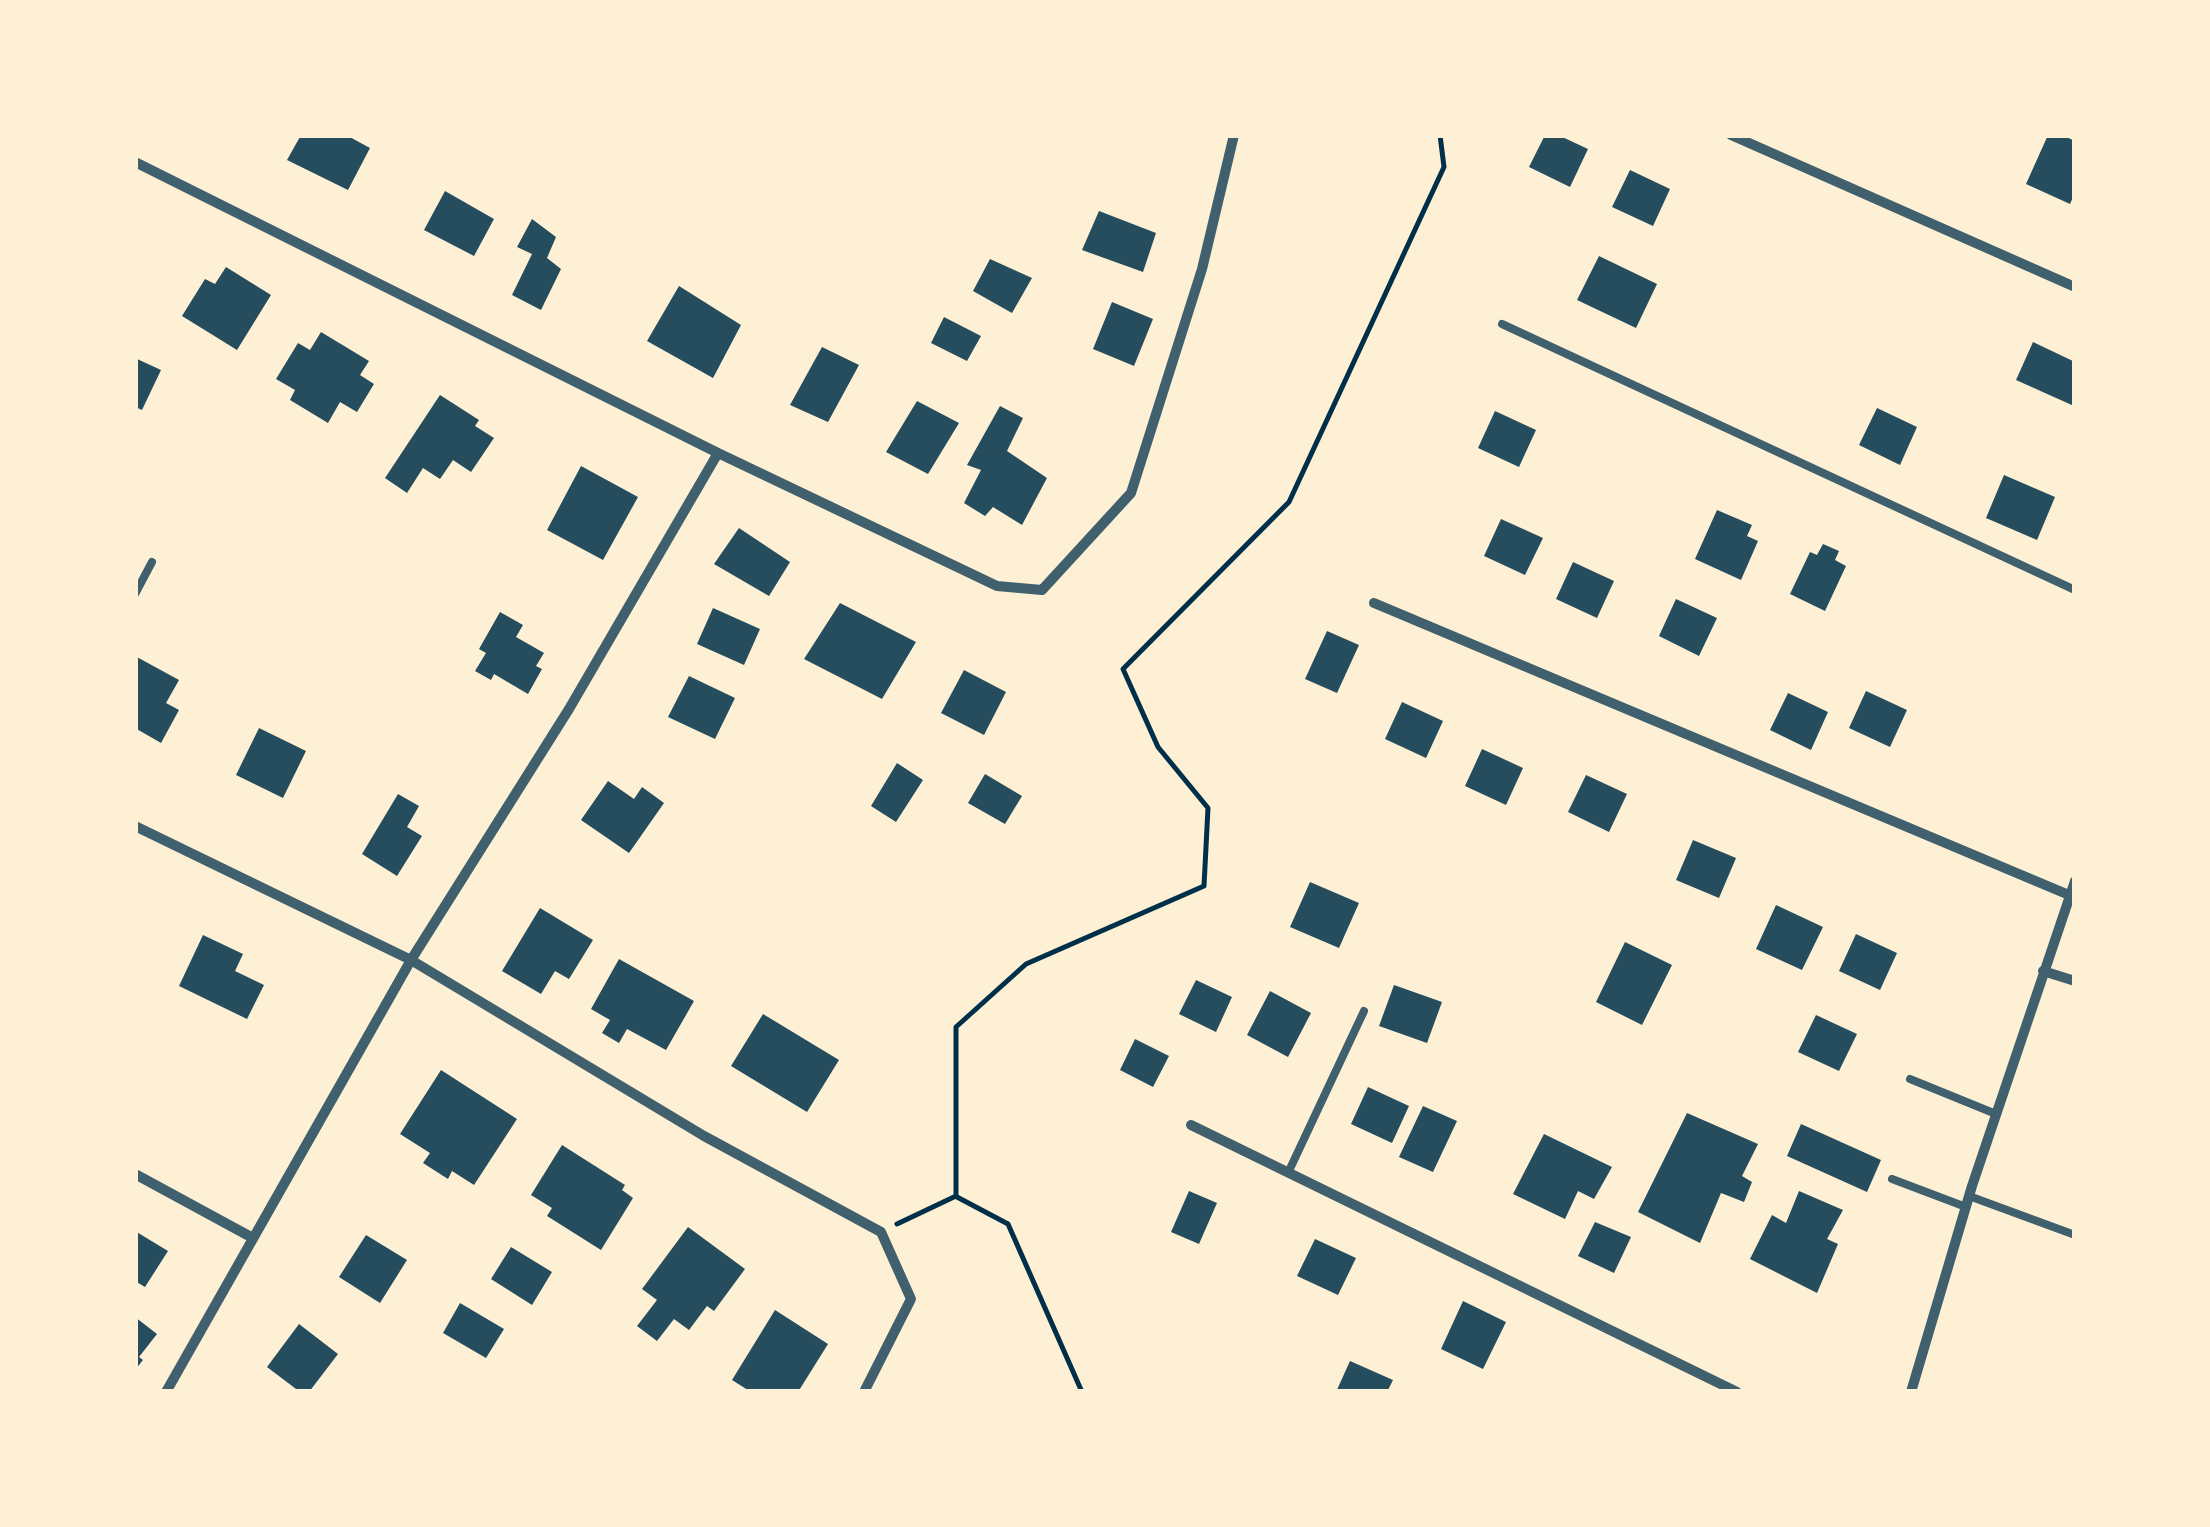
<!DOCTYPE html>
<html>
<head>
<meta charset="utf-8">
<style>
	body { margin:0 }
	#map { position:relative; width:2210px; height:1527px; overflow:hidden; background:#fdf0d5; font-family:"Sofia Sans Condensed",sans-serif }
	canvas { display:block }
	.frame { position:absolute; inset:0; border:138px solid #fdf0d5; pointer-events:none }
</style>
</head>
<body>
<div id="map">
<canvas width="2210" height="1527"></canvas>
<div class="frame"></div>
</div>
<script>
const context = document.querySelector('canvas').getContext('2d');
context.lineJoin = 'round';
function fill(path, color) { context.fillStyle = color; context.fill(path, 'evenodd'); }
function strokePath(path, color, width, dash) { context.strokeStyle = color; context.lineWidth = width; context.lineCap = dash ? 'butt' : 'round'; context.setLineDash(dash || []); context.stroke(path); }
fill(new Path2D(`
	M 301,135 L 346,135 L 370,148 L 348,190 L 287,160 Z
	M 1545,135 L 1558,135 L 1588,149 L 1570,187 L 1529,167 Z
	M 2048,135 L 2062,135 L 2075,141 L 2075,193 L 2070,204 L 2026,184 Z
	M 1630,170 L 1670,189 L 1653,226 L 1612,207 Z
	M 445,191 L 494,219 L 474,256 L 424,230 Z
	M 1099,211 L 1156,233 L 1143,272 L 1082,250 Z
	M 532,219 L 556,237 L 547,258 L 561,269 L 541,310 L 512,295 L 532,254 L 517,247 Z
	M 1599,256 L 1657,284 L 1636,328 L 1577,300 Z
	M 990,259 L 1032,278 L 1012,313 L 973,291 Z
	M 226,267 L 271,295 L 237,350 L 182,316 L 205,279 L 215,284 Z
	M 679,286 L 741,325 L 713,378 L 647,341 Z
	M 1112,302 L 1153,319 L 1134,366 L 1093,349 Z
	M 944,317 L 981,336 L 967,361 L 931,343 Z
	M 321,332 L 369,361 L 360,375 L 374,384 L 357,412 L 340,402 L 328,423 L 290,400 L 295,390 L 276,379 L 298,343 L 310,350 Z
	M 2033,342 L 2075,362 L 2074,406 L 2016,380 Z
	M 822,347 L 859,365 L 828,422 L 790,405 Z
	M 135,358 L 161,370 L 142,410 L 135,407 Z
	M 440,395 L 479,420 L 475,426 L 494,438 L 471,472 L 453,460 L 440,479 L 423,468 L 407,493 L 385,478 Z
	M 917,401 L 959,423 L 928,474 L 886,452 Z
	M 1000,406 L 1023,418 L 1007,451 L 1047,478 L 1022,525 L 993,507 L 985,516 L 964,503 L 981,470 L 967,465 Z
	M 1877,408 L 1917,427 L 1900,465 L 1859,445 Z
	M 1495,411 L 1536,430 L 1519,467 L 1478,448 Z
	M 581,466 L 638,497 L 603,560 L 547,530 Z
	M 2004,475 L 2055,497 L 2037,540 L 1986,518 Z
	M 1717,510 L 1752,525 L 1747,536 L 1758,541 L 1741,580 L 1695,559 Z
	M 1501,519 L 1543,538 L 1525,575 L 1484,556 Z
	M 739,528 L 790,562 L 769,596 L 714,564 Z
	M 1823,544 L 1839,551 L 1835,560 L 1846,566 L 1825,611 L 1790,594 L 1810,552 L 1817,555 Z
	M 1573,562 L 1614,581 L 1597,618 L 1556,599 Z
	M 1676,599 L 1717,618 L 1699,656 L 1659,636 Z
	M 840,603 L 916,642 L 882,699 L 804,659 Z
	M 713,608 L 760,629 L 744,665 L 697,644 Z
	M 500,612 L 523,625 L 516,637 L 544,653 L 536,666 L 542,669 L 528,694 L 494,674 L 491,680 L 475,671 L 486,653 L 479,649 Z
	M 1327,631 L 1359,645 L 1337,693 L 1305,679 Z
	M 135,656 L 179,680 L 166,703 L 179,710 L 161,743 L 135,728 Z
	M 964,670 L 1006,692 L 984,735 L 941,713 Z
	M 689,676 L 735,698 L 715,739 L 668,717 Z
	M 1866,691 L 1907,710 L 1890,747 L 1849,728 Z
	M 1788,693 L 1828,712 L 1811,750 L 1770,730 Z
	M 1402,702 L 1443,721 L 1426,758 L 1385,739 Z
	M 259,728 L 306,751 L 283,798 L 236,775 Z
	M 1482,749 L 1523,768 L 1506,805 L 1465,786 Z
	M 897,763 L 923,780 L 896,822 L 871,806 Z
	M 985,774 L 1022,796 L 1005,824 L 968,803 Z
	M 1586,775 L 1627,794 L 1609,832 L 1568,812 Z
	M 608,781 L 634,799 L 642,787 L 664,803 L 629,853 L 581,820 Z
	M 398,794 L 419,806 L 407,827 L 422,836 L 397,876 L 362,854 Z
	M 1693,840 L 1736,858 L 1719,898 L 1676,880 Z
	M 1310,882 L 1359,903 L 1339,948 L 1290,927 Z
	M 1776,905 L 1823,927 L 1802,970 L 1756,949 Z
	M 540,908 L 593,940 L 569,979 L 555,971 L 541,994 L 502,971 Z
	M 1856,934 L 1897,953 L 1880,990 L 1839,971 Z
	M 203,935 L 243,954 L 235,971 L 264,985 L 247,1019 L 179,986 Z
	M 1625,942 L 1672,965 L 1642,1025 L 1596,1002 Z
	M 619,959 L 694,1001 L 666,1050 L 627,1029 L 619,1043 L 602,1033 L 610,1020 L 591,1009 Z
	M 1196,980 L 1232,997 L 1216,1032 L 1179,1014 Z
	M 1394,985 L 1442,1002 L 1427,1043 L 1379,1026 Z
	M 1270,991 L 1311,1013 L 1288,1057 L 1247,1035 Z
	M 763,1014 L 839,1060 L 807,1112 L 731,1066 Z
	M 1816,1015 L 1857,1034 L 1839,1071 L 1798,1052 Z
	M 1135,1039 L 1169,1056 L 1153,1087 L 1120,1070 Z
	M 441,1070 L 517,1119 L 474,1185 L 452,1171 L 448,1179 L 423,1163 L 430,1153 L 400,1134 Z
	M 1368,1087 L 1409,1106 L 1392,1143 L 1351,1124 Z
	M 1423,1106 L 1457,1121 L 1433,1172 L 1399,1157 Z
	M 1687,1113 L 1758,1144 L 1742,1176 L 1752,1182 L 1744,1202 L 1721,1193 L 1700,1243 L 1638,1212 Z
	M 1801,1124 L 1881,1160 L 1867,1192 L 1787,1156 Z
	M 1544,1134 L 1612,1167 L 1594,1199 L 1578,1191 L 1565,1219 L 1513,1194 Z
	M 562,1145 L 625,1185 L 622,1190 L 633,1198 L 601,1250 L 547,1216 L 552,1208 L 531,1195 Z
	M 1189,1191 L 1217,1203 L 1199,1244 L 1171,1232 Z
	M 1799,1191 L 1843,1210 L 1827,1239 L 1838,1244 L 1817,1293 L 1750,1259 L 1772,1215 L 1786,1223 Z
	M 1595,1222 L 1631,1237 L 1614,1273 L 1578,1256 Z
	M 688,1227 L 745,1269 L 714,1311 L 707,1306 L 689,1330 L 674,1319 L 657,1341 L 637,1326 L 657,1300 L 642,1289 Z
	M 135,1231 L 168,1251 L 145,1287 L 135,1281 Z
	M 366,1235 L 407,1260 L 380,1303 L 339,1277 Z
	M 1315,1239 L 1356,1258 L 1338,1295 L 1297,1276 Z
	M 511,1247 L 552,1272 L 532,1305 L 491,1279 Z
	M 1463,1301 L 1506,1322 L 1483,1369 L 1441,1349 Z
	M 460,1303 L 504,1329 L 486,1358 L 443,1333 Z
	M 775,1310 L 828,1344 L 798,1392 L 751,1392 L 732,1380 Z
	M 135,1317 L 157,1334 L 139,1357 L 143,1360 L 135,1370 Z
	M 299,1324 L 338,1354 L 309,1392 L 300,1392 L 267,1367 Z
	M 1350,1361 L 1393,1380 L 1387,1392 L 1336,1392 Z`), '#264d5e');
strokePath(new Path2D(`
	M 957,1197 L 1008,1224 L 1082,1392
	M 897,1224 L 956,1196 L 956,1027 L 1026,964 L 1204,886 L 1208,808 L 1158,747 L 1123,669 L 1289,502 L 1444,167 L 1440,135`), '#003049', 5);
strokePath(new Path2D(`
	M 1502,324 L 2075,590
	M 135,594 L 152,562
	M 1910,1079 L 1996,1114
	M 1288,1173 L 1364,1011
	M 1892,1179 L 1966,1207
	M 1969,1196 L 2075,1235`), '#3f606c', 8);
strokePath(new Path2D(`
	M 1731,135 L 2075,287
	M 135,162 L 718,453 L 997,586 L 1042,590 L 1131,493 L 1202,269 L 1234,135
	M 1374,603 L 2069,895
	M 135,826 L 411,960 L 704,1136 L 881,1232 L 911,1299 L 864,1392
	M 2043,971 L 2075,981
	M 1191,1125 L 1737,1392
	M 135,1174 L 251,1237
	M 166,1392 L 411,960 L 569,709 L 718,453
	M 1911,1392 L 1972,1186 L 2075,881`), '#3f606c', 10);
</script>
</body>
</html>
